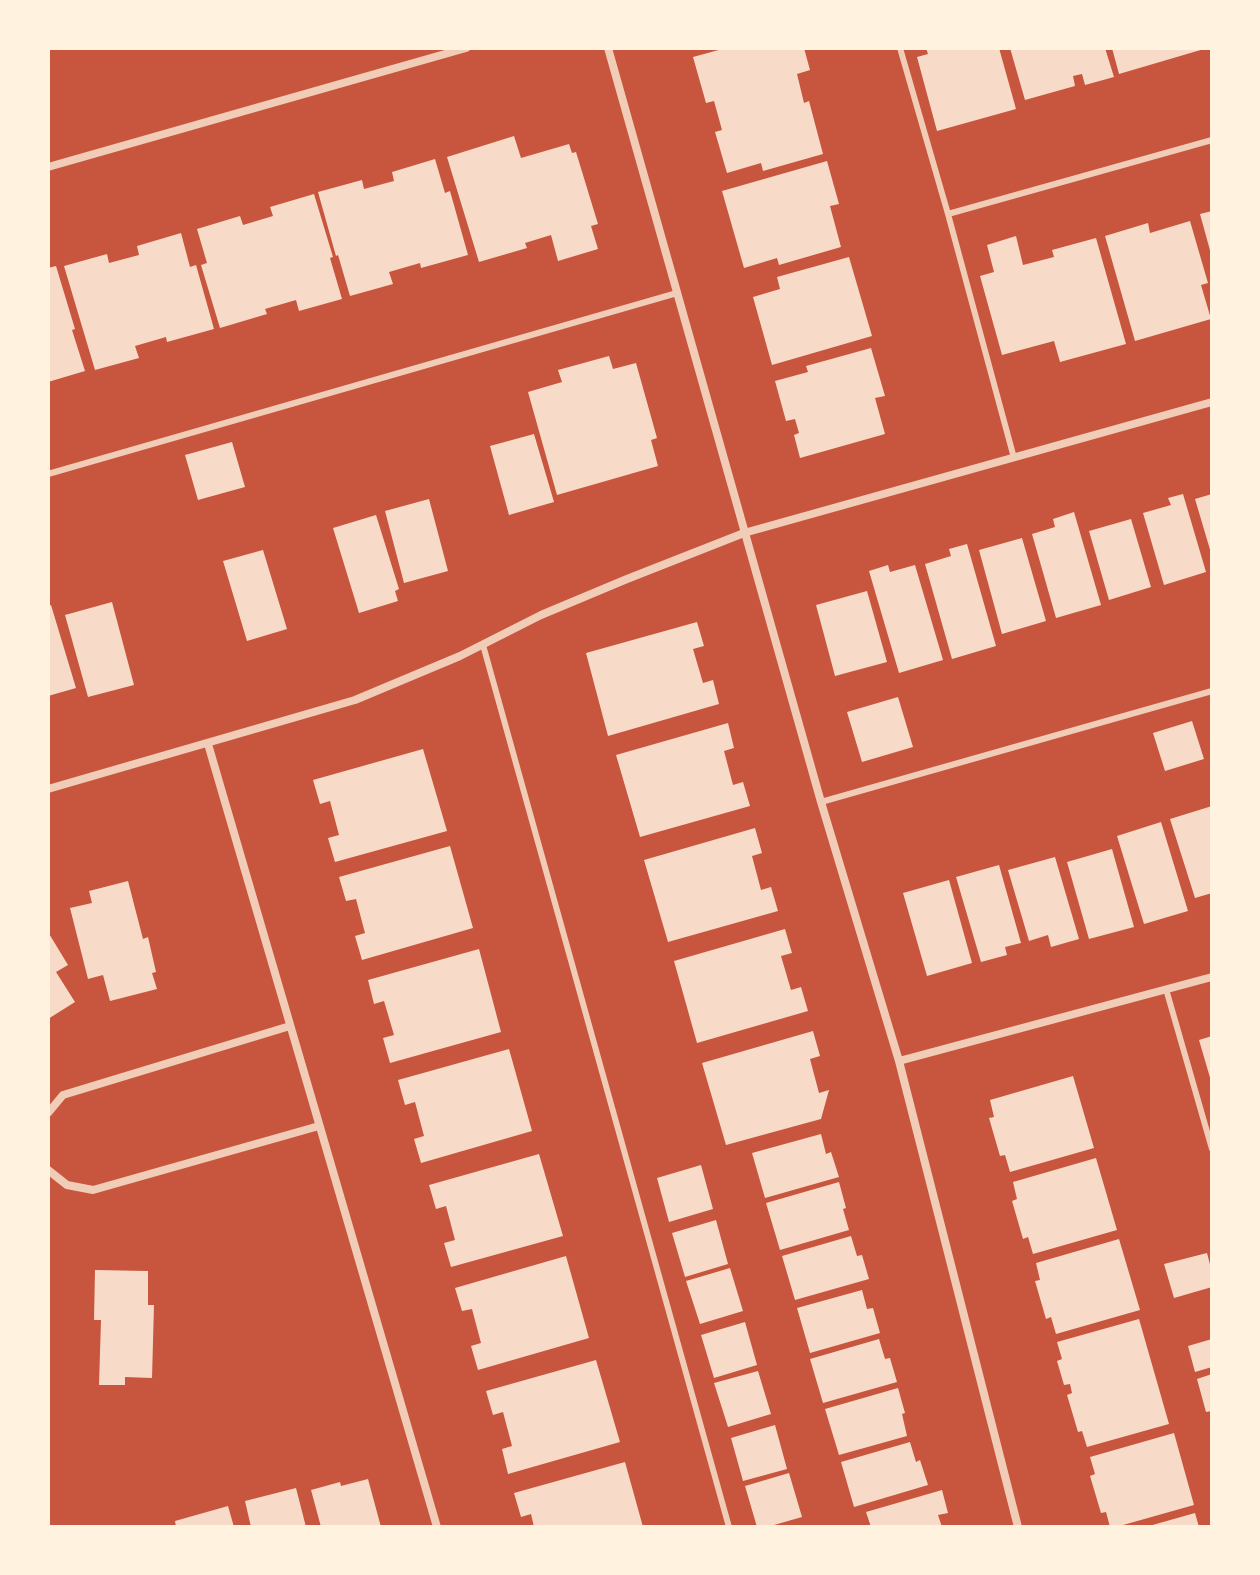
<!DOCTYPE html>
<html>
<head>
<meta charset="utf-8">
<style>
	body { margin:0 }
	#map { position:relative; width:1260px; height:1575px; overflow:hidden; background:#c8553d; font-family:Figtree,sans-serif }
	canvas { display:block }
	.frame { position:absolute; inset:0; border:50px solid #fff3e0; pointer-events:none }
</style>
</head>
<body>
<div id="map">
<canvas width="1260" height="1575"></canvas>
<div class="frame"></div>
</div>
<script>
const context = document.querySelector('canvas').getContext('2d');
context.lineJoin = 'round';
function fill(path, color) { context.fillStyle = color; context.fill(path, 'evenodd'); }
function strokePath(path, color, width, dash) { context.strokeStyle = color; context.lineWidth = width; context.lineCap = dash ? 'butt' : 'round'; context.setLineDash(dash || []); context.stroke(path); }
fill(new Path2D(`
	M 726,48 L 804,48 L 810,70 L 797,74 L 804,103 L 809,101 L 823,154 L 763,171 L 761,163 L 727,173 L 715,132 L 722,130 L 714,101 L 706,103 L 693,57 Z
	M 926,48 L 999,48 L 1016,109 L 937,131 L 917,57 L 928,54 Z
	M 1010,48 L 1105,48 L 1114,77 L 1085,85 L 1082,74 L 1073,76 L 1075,86 L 1025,100 Z
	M 1112,48 L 1204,48 L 1204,49 L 1119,74 Z
	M 514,136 L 521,158 L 569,144 L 572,153 L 576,152 L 598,224 L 591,226 L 598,249 L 558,261 L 551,235 L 525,243 L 527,248 L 479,262 L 447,157 Z
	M 435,159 L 445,193 L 450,191 L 468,255 L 421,268 L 420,263 L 389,272 L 393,284 L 350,296 L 338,255 L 336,256 L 318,192 L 362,180 L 364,189 L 394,181 L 392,172 Z
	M 827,161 L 839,204 L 830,206 L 841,247 L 779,265 L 777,258 L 744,268 L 722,191 Z
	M 314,194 L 333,257 L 330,258 L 342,299 L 299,311 L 296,300 L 265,309 L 267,314 L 220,328 L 201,265 L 207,263 L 197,229 L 240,216 L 243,225 L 273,216 L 270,207 Z
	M 1212,211 L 1212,254 L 1211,254 L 1200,214 Z
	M 1190,221 L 1208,283 L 1201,285 L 1211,319 L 1135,341 L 1105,236 L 1148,223 L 1150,233 Z
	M 181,233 L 190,267 L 196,265 L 214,329 L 167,342 L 166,337 L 135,346 L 139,358 L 95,370 L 64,266 L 107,254 L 109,263 L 139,255 L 137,246 Z
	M 1016,236 L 1023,265 L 1054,257 L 1052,250 L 1096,238 L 1126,344 L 1060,362 L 1054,341 L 1002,355 L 980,276 L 994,272 L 987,245 Z
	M 849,257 L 872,336 L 772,365 L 753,297 L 780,289 L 777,277 Z
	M 56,266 L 75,329 L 72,330 L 85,371 L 48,382 L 48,268 Z
	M 871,348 L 885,396 L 875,398 L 885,434 L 800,458 L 794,435 L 799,433 L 795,419 L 786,421 L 775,381 L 808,372 L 806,366 Z
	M 609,356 L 613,369 L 636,363 L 657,438 L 651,440 L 658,466 L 557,495 L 528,392 L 562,382 L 558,370 Z
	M 534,434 L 554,502 L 509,515 L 490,446 Z
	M 232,442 L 245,487 L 198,500 L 185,455 Z
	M 1183,494 L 1206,572 L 1164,585 L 1143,513 L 1171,505 L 1168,498 Z
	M 1212,494 L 1212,553 L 1211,553 L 1195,499 Z
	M 429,499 L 448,571 L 404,583 L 385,511 Z
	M 1074,512 L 1101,605 L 1056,618 L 1032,534 L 1055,527 L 1053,519 Z
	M 376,515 L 399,589 L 395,591 L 398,601 L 359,613 L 333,528 Z
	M 1131,519 L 1151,587 L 1109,600 L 1089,531 Z
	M 1022,538 L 1046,621 L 1002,634 L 979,550 Z
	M 967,544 L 996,646 L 952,659 L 925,564 L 951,556 L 949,549 Z
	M 263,550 L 287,629 L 247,641 L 223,561 Z
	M 888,565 L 890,572 L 915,565 L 943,660 L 899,673 L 869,571 Z
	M 867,591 L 887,662 L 835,676 L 816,605 Z
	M 112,602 L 134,685 L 88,697 L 65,615 Z
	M 51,605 L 76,688 L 48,696 L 48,606 Z
	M 697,622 L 704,646 L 693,649 L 703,683 L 713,680 L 719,704 L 608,736 L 586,653 Z
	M 898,697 L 913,747 L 862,762 L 847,712 Z
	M 1192,721 L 1204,759 L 1165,771 L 1153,733 Z
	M 728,723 L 734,748 L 724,751 L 733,785 L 743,782 L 750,806 L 640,837 L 616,755 Z
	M 423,749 L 447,831 L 335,862 L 328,838 L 339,835 L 330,801 L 320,804 L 313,780 Z
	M 1212,806 L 1212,893 L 1195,898 L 1170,819 Z
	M 1161,822 L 1188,911 L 1144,924 L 1117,836 Z
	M 755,828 L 762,853 L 752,856 L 761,890 L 771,887 L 778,911 L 668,942 L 644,860 Z
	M 450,846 L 473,928 L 362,960 L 355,936 L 365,933 L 356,899 L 346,901 L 339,877 Z
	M 1112,849 L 1134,927 L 1089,939 L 1067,862 Z
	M 1055,857 L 1079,939 L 1051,947 L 1048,935 L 1029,941 L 1008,870 Z
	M 999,865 L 1021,943 L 1005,947 L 1007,955 L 981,962 L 956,877 Z
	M 949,880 L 972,963 L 927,976 L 903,893 Z
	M 128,881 L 143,939 L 148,937 L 156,972 L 152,973 L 157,989 L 110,1001 L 103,975 L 88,979 L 70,908 L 92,903 L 89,891 Z
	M 785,929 L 792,953 L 781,956 L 791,990 L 801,987 L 808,1011 L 697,1043 L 674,961 Z
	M 48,932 L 68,965 L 56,972 L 75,1002 L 48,1019 Z
	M 479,949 L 501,1032 L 390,1063 L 383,1038 L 394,1035 L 384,1001 L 374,1004 L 368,980 Z
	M 813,1031 L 820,1056 L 810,1059 L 819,1093 L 829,1090 L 821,1119 L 726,1145 L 702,1063 Z
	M 1212,1036 L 1212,1081 L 1211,1081 L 1199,1040 Z
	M 509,1049 L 532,1131 L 421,1163 L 414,1139 L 424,1136 L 415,1102 L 405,1105 L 398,1080 Z
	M 1073,1076 L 1094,1148 L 1010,1172 L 1005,1155 L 1000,1156 L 989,1118 L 994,1117 L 990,1100 Z
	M 821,1134 L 826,1154 L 831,1152 L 839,1177 L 765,1198 L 752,1153 Z
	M 539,1154 L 563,1236 L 451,1267 L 444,1243 L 455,1240 L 446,1206 L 436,1209 L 429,1185 Z
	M 1096,1158 L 1117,1230 L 1033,1254 L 1028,1237 L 1023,1239 L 1012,1201 L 1017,1199 L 1013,1182 Z
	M 701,1165 L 713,1209 L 669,1222 L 657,1178 Z
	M 839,1182 L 846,1208 L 843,1209 L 849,1230 L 780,1250 L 766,1203 Z
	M 716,1220 L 728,1264 L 685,1277 L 672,1233 Z
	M 851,1236 L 857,1256 L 862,1255 L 869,1279 L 795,1300 L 782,1256 Z
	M 1119,1239 L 1140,1310 L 1056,1334 L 1051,1317 L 1046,1319 L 1035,1281 L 1040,1280 L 1036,1263 Z
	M 1207,1253 L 1212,1272 L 1212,1287 L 1174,1298 L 1164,1264 Z
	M 566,1256 L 589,1338 L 478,1370 L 471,1346 L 481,1343 L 472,1309 L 462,1311 L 455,1288 Z
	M 730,1268 L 743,1311 L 700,1324 L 686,1281 Z
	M 95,1270 L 148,1271 L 148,1305 L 154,1305 L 152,1378 L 125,1377 L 125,1385 L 99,1385 L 101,1320 L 94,1320 Z
	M 862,1290 L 867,1309 L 873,1308 L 880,1333 L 810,1353 L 797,1308 Z
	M 1139,1319 L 1169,1424 L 1087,1447 L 1082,1431 L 1078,1432 L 1067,1395 L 1072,1393 L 1070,1384 L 1064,1385 L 1057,1361 L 1062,1359 L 1057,1342 Z
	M 745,1322 L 757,1365 L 714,1378 L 701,1335 Z
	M 879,1339 L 885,1359 L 890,1358 L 897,1382 L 823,1403 L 810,1359 Z
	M 1212,1339 L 1212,1367 L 1195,1372 L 1188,1346 Z
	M 596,1360 L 620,1442 L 508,1474 L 502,1449 L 512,1446 L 503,1412 L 493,1415 L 486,1391 Z
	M 758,1371 L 771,1414 L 728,1427 L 714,1383 Z
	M 1212,1374 L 1212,1411 L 1206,1412 L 1197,1379 Z
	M 898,1388 L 905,1413 L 902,1414 L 907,1436 L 839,1455 L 825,1409 Z
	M 775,1425 L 787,1469 L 743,1481 L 731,1438 Z
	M 1174,1433 L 1194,1505 L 1116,1527 L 1110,1527 L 1106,1512 L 1101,1513 L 1090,1476 L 1095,1474 L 1090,1457 Z
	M 910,1442 L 916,1462 L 920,1460 L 928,1485 L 854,1507 L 841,1462 Z
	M 625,1462 L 643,1527 L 534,1527 L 531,1514 L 521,1517 L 514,1493 Z
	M 789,1473 L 802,1517 L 767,1527 L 757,1527 L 745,1486 Z
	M 368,1479 L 381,1527 L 321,1527 L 311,1490 L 340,1482 L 341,1486 Z
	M 296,1488 L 306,1527 L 251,1527 L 245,1501 Z
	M 942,1490 L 948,1513 L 938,1515 L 942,1527 L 871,1527 L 866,1512 Z
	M 228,1506 L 234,1527 L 176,1527 L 175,1521 Z
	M 1195,1513 L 1199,1527 L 1149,1527 L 1149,1526 Z`), '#f7dbc8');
strokePath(new Path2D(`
	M 900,48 L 948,214 L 1014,458
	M 948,214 L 1212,140
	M 48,474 L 677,293
	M 483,645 L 729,1527
	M 821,802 L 1212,691
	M 1166,989 L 1212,1149`), '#f1ccb7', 6);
strokePath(new Path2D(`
	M 608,48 L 821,802 L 899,1061 L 1018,1527
	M 48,167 L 466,48
	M 208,744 L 437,1527
	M 48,789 L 355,700 L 460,656 L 541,615 L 627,579 L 744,533 L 1212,402
	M 899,1061 L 1212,977
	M 48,1113 L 63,1095 L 290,1026
	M 48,1170 L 67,1185 L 93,1190 L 319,1126`), '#f1ccb7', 8);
</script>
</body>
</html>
